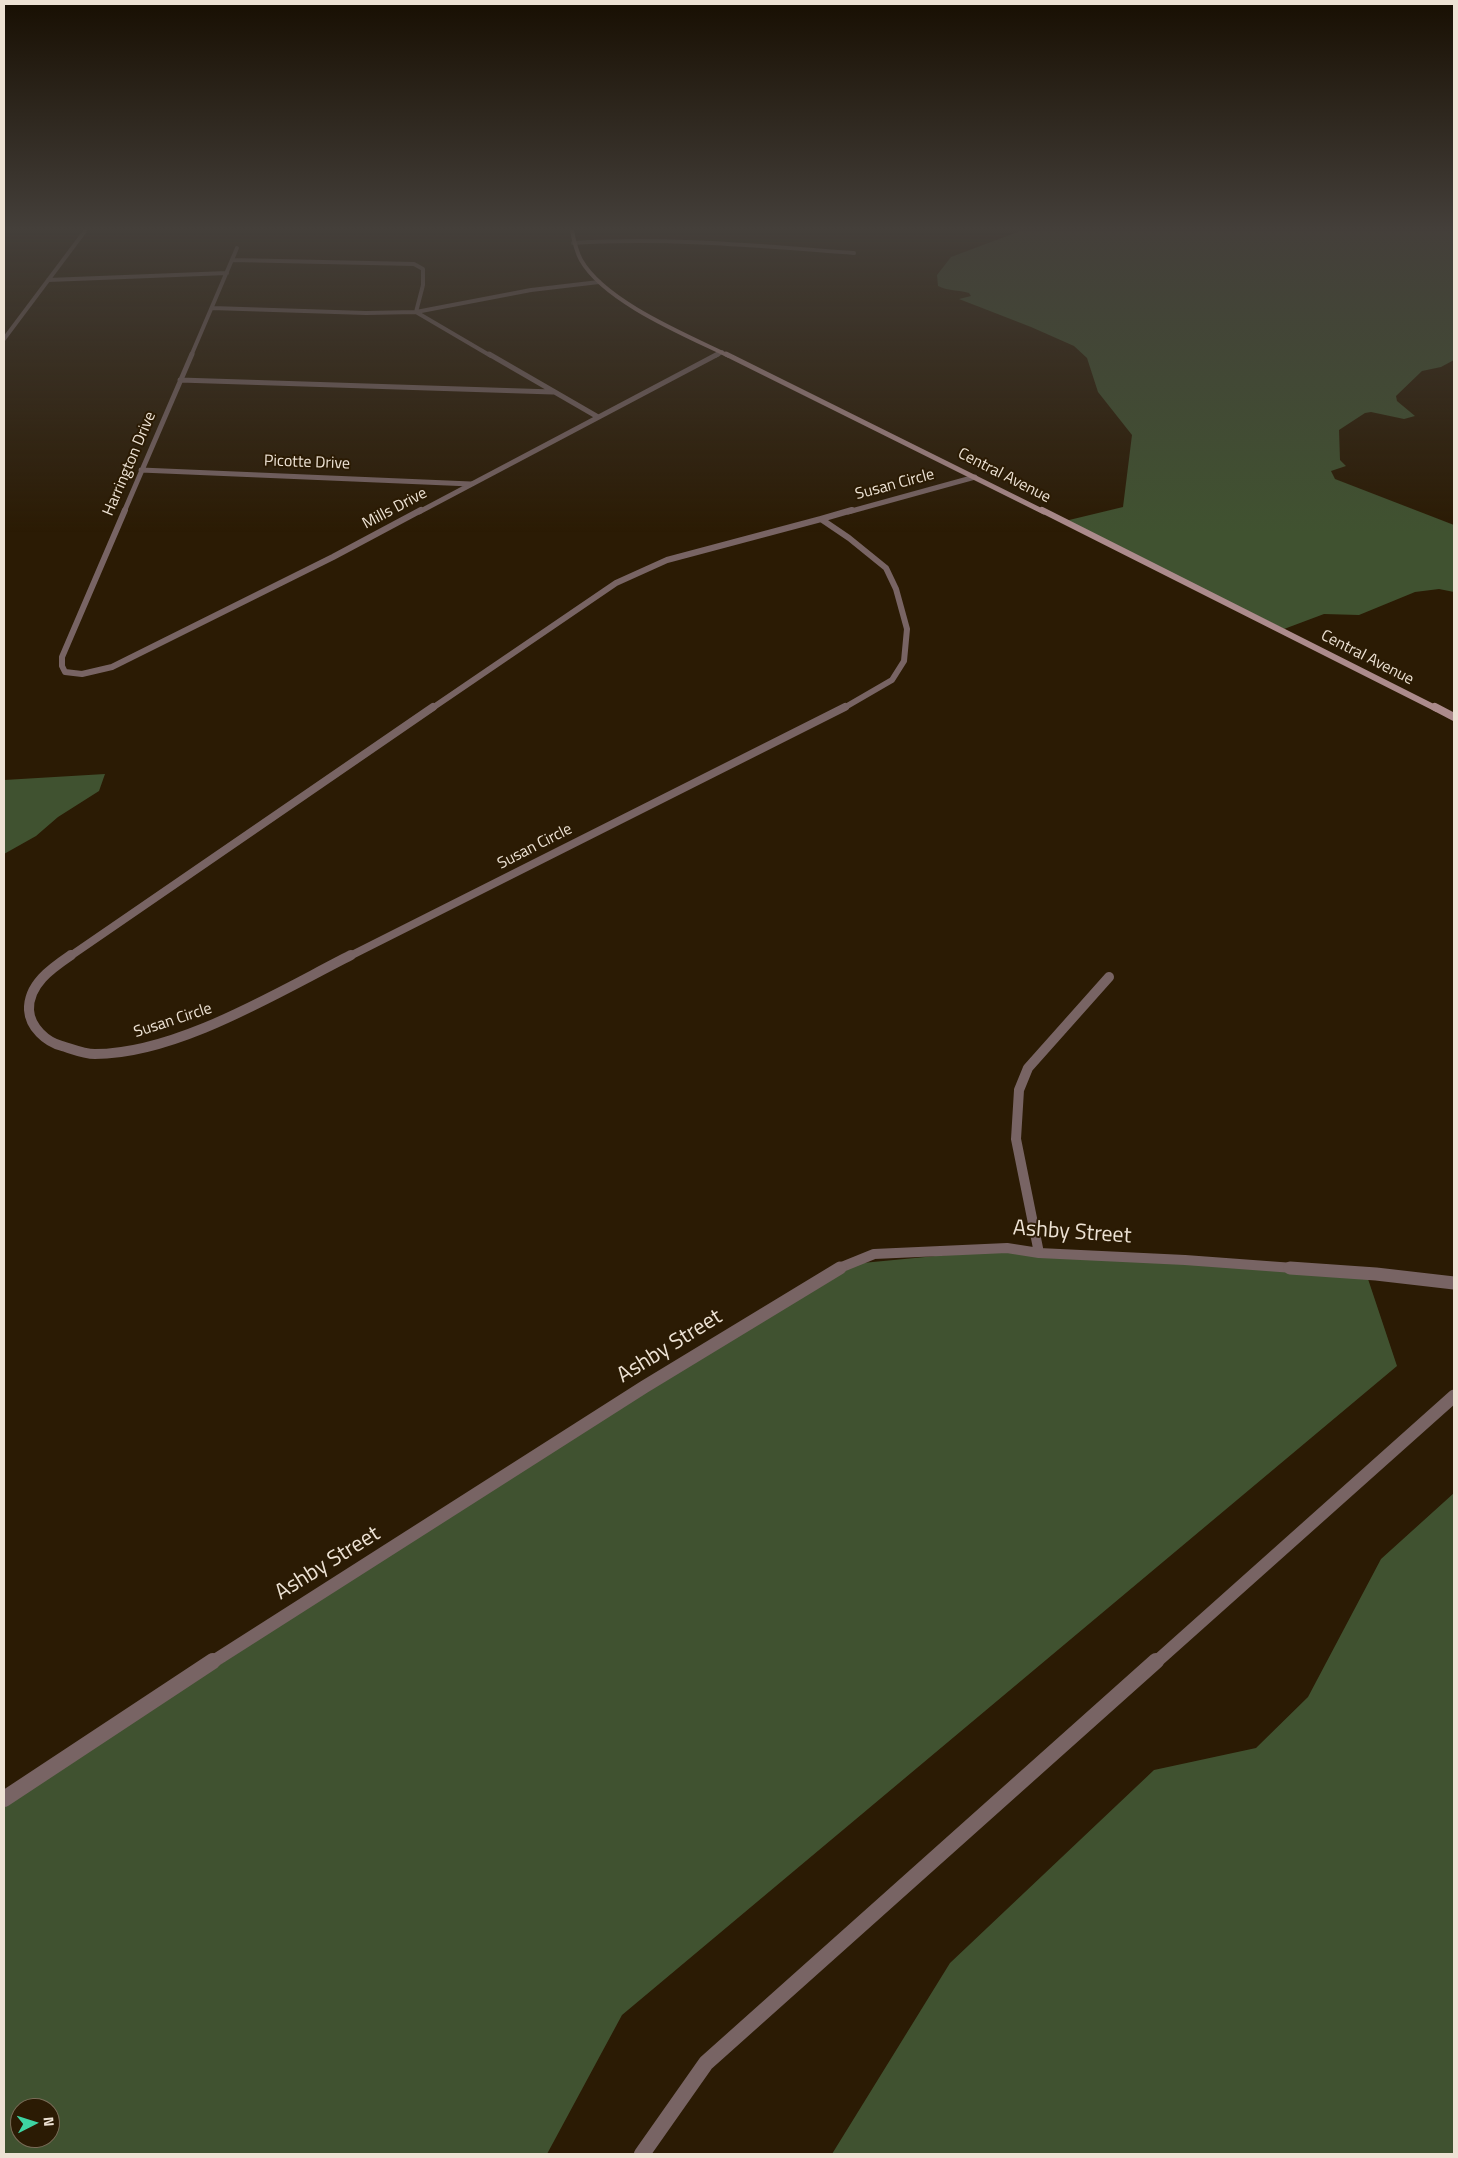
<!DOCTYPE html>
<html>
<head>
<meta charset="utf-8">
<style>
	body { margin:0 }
	#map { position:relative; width:1458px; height:2158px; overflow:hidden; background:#2b1b04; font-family:"Titillium Web",sans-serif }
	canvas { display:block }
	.frame { position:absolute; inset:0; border:5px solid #ede2d4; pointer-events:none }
	.north { position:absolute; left:10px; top:2098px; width:50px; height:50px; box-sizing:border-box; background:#2b1b04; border:1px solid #796b57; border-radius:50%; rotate:85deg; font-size:14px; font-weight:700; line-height:20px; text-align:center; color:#ede2d4 }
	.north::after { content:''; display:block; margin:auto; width:18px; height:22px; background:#3ed4a3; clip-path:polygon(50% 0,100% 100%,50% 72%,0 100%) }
</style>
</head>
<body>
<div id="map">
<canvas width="1458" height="2158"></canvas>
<div class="frame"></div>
<div class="north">N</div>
</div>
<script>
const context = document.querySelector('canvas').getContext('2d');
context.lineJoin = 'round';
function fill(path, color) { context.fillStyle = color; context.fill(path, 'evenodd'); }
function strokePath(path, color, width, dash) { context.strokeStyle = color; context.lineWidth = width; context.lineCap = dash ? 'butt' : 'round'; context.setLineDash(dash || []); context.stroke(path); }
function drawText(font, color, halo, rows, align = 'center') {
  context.font = font + ' "Titillium Web",sans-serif'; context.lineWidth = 4; context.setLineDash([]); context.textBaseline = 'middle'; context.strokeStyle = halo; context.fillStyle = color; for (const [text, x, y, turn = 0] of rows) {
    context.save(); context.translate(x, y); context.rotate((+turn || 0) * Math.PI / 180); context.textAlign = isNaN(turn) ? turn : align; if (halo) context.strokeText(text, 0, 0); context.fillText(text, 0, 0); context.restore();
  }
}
fill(new Path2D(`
	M 1020,231 L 1454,231 L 1454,360 L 1441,367 L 1422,371 L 1396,396 L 1397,401 L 1415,416 L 1404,419 L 1371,412 L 1365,413 L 1339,430 L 1340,460 L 1346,466 L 1331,471 L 1335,479 L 1454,525 L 1454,592 L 1439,589 L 1415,592 L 1359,615 L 1324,614 L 1284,629 L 1065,521 L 1123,507 L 1132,435 L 1098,392 L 1087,358 L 1074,346 L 1031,327 L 959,299 L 971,296 L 969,293 C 959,290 947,291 938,286 L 937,275 L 951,257 Z
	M 105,774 L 99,791 L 58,817 L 36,836 L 4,854 L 4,780 Z
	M 1019,1248 L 1368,1279 L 1397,1366 L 622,2015 L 547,2154 L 4,2154 L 4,1806 L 422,1532 L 852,1264 ZM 20,2108 L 50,2108 L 50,2138 L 20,2138 Z
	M 1454,1493 L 1454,2154 L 832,2154 L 950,1963 L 1154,1770 L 1256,1748 L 1308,1697 L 1381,1559 Z`), '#405230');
strokePath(new Path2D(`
	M 1155,1663 L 1454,1396`), '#786464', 13);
strokePath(new Path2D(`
	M 642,2154 L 706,2063 L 1156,1661`), '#786464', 16);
strokePath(new Path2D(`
	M 573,243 C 669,237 759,246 854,253
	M 233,260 L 414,264 L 423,269 L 423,285 L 416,312 L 491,356
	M 48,280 L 227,273
	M 212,308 L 366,313 L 416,312 L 531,290 L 599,282
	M 4,339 L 85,231
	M 191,356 L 237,248
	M 715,356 L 722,352`), '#786464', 4);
strokePath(new Path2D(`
	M 489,354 L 598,417
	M 180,380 L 553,392
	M 141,470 L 471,484
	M 124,512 L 192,354
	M 419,512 L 718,354
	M 848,512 L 975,477`), '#786464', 5);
strokePath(new Path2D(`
	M 125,510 L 62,657 L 62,666 L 65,672 L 82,674 L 112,667 L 333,557 L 421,510
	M 821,519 L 852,510
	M 431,709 L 616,583 L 667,560 L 821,519 L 849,538 L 886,568 L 896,589 L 907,629 L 904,661 L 892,680 L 842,709`), '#786464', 6);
strokePath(new Path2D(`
	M 69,957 L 433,707
	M 348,957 L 845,707`), '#786464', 8);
strokePath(new Path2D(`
	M 71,955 C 52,968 28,984 29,1010 C 30,1027 46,1042 62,1046 C 72,1049 84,1054 95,1054 C 177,1054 278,992 351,955
	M 1039,1253 L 1016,1139 L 1019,1090 L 1028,1068 L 1109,977
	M 837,1269 L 874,1254 L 1007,1248 L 1039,1253 L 1185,1260 L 1307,1269`), '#786464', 10);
strokePath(new Path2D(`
	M 1290,1268 L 1376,1274 L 1454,1283
	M 211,1663 L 644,1387 L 840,1268`), '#786464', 13);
strokePath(new Path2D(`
	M 4,1799 L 213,1661`), '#786464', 16);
strokePath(new Path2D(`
	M 572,231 C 574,241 576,251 581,260 C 605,302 686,335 729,356`), '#ac8b8c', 4);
strokePath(new Path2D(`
	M 726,354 L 1044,512`), '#ac8b8c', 5);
strokePath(new Path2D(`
	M 1042,510 L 1437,709`), '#ac8b8c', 6);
strokePath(new Path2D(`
	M 1435,707 L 1454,717`), '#ac8b8c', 8);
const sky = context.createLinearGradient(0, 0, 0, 533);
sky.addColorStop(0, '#180f02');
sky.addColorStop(0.43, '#443f3a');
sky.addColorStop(1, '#443f3a00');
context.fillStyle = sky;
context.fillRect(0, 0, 1458, 533);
drawText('16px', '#ede2d4', '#2b1b04', [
	["Picotte Drive",307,463,2],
	["Harrington Drive",130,464,-67],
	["Central Avenue",1004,476,27],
	["Susan Circle",895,485,-15],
	["Mills Drive",395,509,-28],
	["Central Avenue",1367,658,27],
	["Susan Circle",535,847,-27],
	["Susan Circle",173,1021,-18]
]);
drawText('22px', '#ede2d4', '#2b1b04', [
	["Ashby Street",1072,1233,4],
	["Ashby Street",670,1347,-32],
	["Ashby Street",328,1564,-32]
]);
</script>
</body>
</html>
